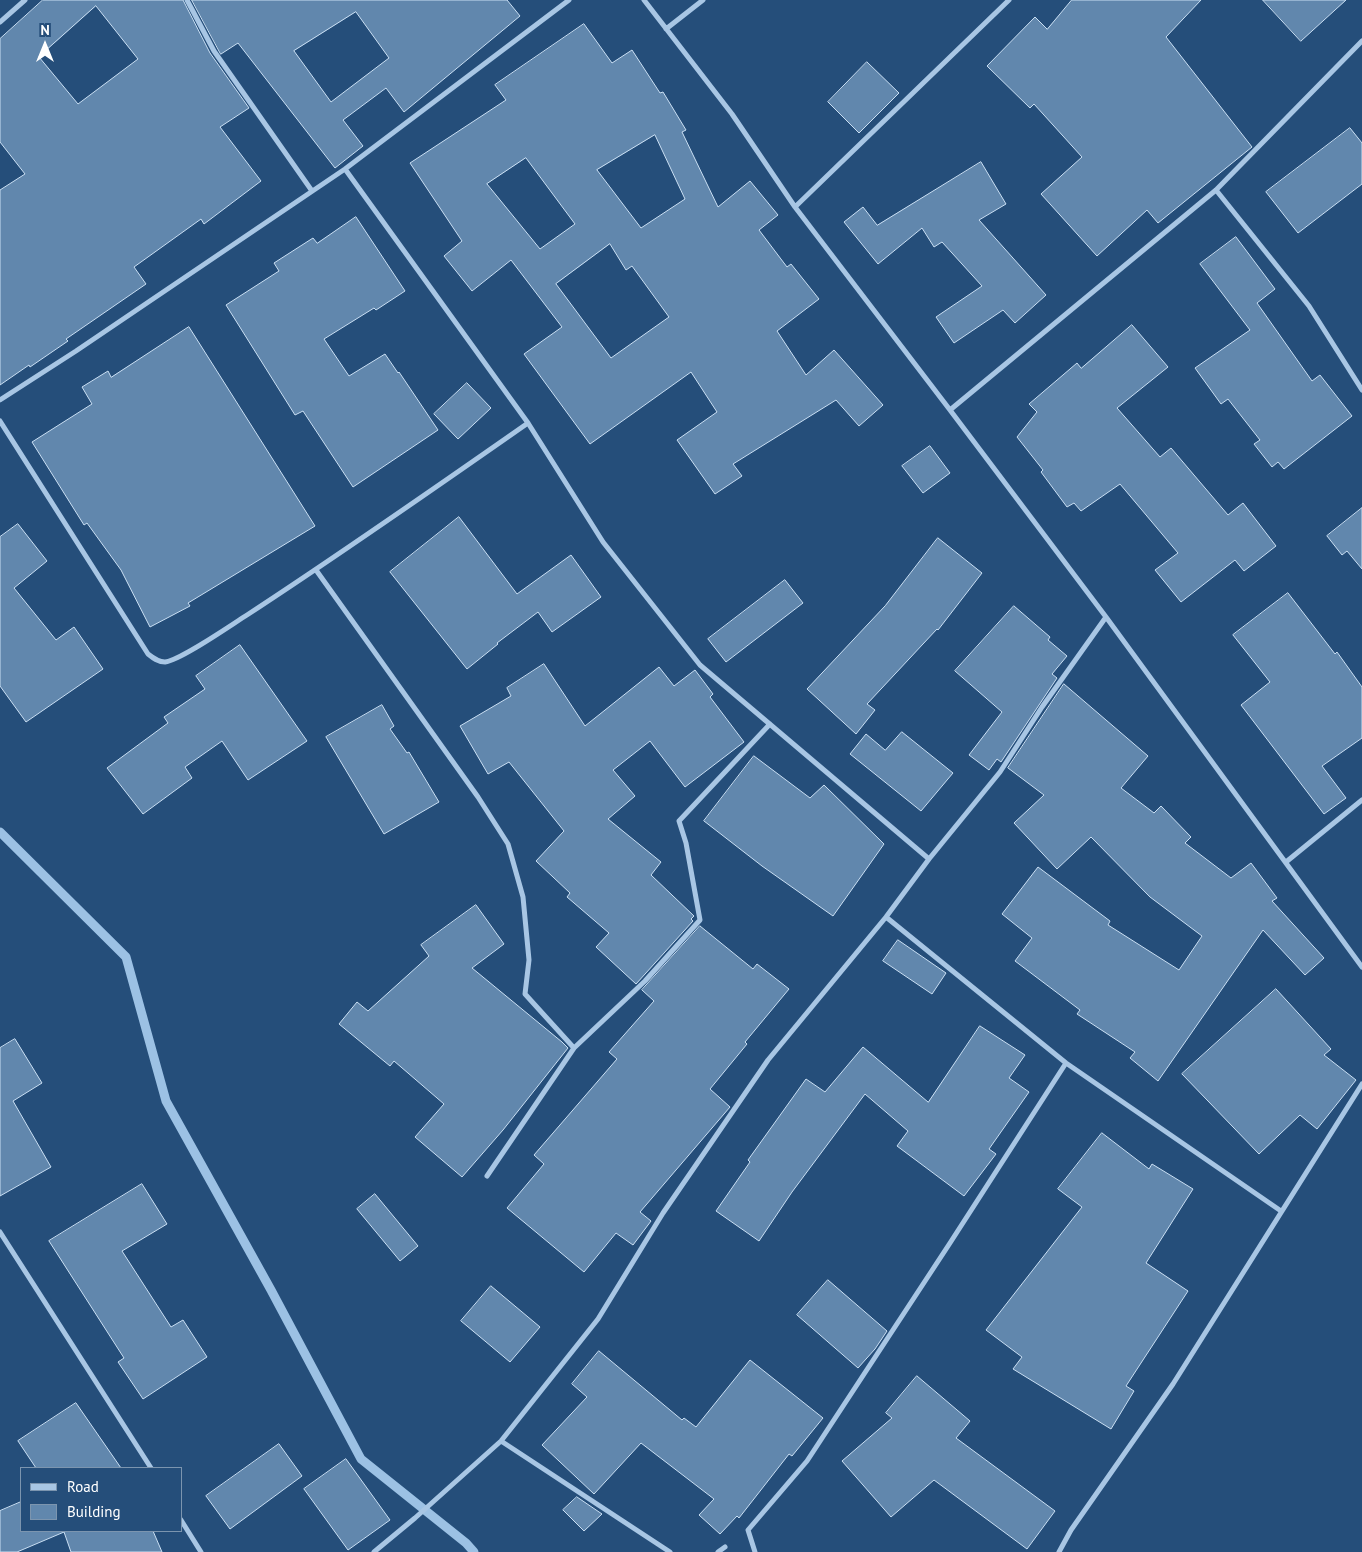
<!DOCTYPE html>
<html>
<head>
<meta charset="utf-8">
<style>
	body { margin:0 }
	#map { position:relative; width:1362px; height:1552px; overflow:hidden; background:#254e7a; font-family:"PT Sans",sans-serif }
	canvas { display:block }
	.legend { position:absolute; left:20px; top:1467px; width:162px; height:65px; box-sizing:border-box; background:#254e7a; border:1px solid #7c95af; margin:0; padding:6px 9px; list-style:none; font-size:15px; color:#fff }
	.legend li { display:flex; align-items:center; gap:10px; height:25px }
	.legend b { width:25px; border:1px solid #7c95af }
	.north { position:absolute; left:20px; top:20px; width:50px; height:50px; -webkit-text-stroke:4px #254e7a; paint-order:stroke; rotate:0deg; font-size:14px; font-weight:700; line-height:20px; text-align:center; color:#fff }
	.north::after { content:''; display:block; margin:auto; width:18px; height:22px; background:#fff; clip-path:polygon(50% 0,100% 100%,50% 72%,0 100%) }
</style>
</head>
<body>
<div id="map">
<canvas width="1362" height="1552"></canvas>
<ul class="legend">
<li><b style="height:6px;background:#a8c6e4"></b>Road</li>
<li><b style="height:14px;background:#6187ad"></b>Building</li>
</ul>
<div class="north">N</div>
</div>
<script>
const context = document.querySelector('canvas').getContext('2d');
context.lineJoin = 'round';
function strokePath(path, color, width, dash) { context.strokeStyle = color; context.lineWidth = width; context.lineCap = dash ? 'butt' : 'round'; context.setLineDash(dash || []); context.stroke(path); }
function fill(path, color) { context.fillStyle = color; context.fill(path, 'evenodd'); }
strokePath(new Path2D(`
	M 0,832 L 126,957 L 166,1101 L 271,1290 L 361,1459 L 466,1543 L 474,1552`), '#9cc1e4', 9);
const building = new Path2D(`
	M 43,0 L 183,0 L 210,53 L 249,108 L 220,127 L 261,181 L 204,224 L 201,219 L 134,267 L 146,284 L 66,339 L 68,341 L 30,367 L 29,365 L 0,385 L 0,190 L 25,174 L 0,142 L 0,39 ZM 96,6 L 138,59 L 78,104 L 39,57 Z
	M 192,0 L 507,0 L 520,16 L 404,112 L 386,88 L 343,120 L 363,146 L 335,168 L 238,43 L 221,54 ZM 356,12 L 389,58 L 331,102 L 294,51 Z
	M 1072,0 L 1201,0 L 1166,37 L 1252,147 L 1158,223 L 1147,210 L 1097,256 L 1041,194 L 1082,157 L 1034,104 L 1030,108 L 987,66 L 1035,17 L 1047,29 Z
	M 1263,0 L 1346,0 L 1301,41 Z
	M 584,24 L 612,63 L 632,50 L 660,93 L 663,92 L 686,130 L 682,132 L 718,207 L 750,181 L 778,215 L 759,230 L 787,267 L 791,264 L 819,299 L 777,331 L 806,375 L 834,350 L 883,405 L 859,426 L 836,400 L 733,464 L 742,476 L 715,494 L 677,440 L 717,412 L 691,372 L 590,444 L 524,354 L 562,327 L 511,260 L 472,291 L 444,256 L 462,241 L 410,163 L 506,100 L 495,85 ZM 655,135 L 685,199 L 641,228 L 597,170 ZM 526,158 L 575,224 L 540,249 L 487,184 ZM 610,244 L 626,270 L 632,266 L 669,317 L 611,358 L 556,284 Z
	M 867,62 L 899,93 L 859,133 L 828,102 Z
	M 1350,128 L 1362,143 L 1362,184 L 1298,233 L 1266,192 Z
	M 981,162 L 1006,204 L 979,220 L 1046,295 L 1015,323 L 1003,310 L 954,343 L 936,317 L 982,286 L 942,242 L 934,247 L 922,228 L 878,264 L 844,222 L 863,207 L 877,225 Z
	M 356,217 L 405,291 L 376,310 L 374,308 L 324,339 L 349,376 L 385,354 L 398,373 L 399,372 L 438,430 L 353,487 L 303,411 L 295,415 L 226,305 L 279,271 L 274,263 L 313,238 L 317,243 Z
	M 1236,237 L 1275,289 L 1257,303 L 1312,381 L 1320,375 L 1352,416 L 1284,469 L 1278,462 L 1272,467 L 1254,444 L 1260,440 L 1228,399 L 1221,404 L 1195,368 L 1250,330 L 1200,264 Z
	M 1132,325 L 1168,367 L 1117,408 L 1160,457 L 1171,448 L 1228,515 L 1243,503 L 1276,546 L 1244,571 L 1235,560 L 1181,602 L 1155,570 L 1178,553 L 1120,484 L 1081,511 L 1074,503 L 1067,507 L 1041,472 L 1043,470 L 1017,437 L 1037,412 L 1029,404 L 1077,363 L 1081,368 Z
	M 189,327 L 315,526 L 188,603 L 190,606 L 150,627 L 121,570 L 87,523 L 84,525 L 32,442 L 92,404 L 82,387 L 108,371 L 111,377 Z
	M 467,383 L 491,408 L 458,439 L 434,414 Z
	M 930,446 L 950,473 L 923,493 L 902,466 Z
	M 1362,508 L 1362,569 L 1347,551 L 1342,555 L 1327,536 Z
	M 459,517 L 517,594 L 571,555 L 601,597 L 552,632 L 538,612 L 497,643 L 498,644 L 467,669 L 390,572 Z
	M 18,524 L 47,561 L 14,588 L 56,640 L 74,627 L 103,669 L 26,722 L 0,686 L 0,537 Z
	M 938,538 L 982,573 L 938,630 L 937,629 L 867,704 L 875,710 L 856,734 L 807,689 L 885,606 Z
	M 785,580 L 803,603 L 726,662 L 708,639 Z
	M 1288,593 L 1335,654 L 1337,652 L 1362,687 L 1362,738 L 1322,766 L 1346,798 L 1324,814 L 1241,705 L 1270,682 L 1233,635 Z
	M 1014,606 L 1050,637 L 1048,640 L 1067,656 L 1052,674 L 1057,678 L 1001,762 L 997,759 L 989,770 L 969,755 L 1002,712 L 955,671 Z
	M 240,645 L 307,741 L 248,780 L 222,741 L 185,767 L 192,778 L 143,814 L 107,768 L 168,723 L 164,717 L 205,689 L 196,676 Z
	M 544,664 L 585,726 L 659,667 L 674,686 L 695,670 L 713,694 L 710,697 L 744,742 L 685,787 L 650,741 L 613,770 L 635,796 L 608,819 L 661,862 L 651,875 L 694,916 L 691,919 L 693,921 L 636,984 L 596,947 L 609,933 L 567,897 L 570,893 L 536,861 L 564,831 L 509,762 L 488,774 L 460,726 L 511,696 L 507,688 Z
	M 1064,684 L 1148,756 L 1121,788 L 1154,813 L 1161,806 L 1191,837 L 1185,843 L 1231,878 L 1251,863 L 1277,898 L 1272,901 L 1324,958 L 1305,975 L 1263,930 L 1158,1081 L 1130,1058 L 1135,1052 L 1077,1014 L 1080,1010 L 1015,961 L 1032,938 L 1002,914 L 1038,867 L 1110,921 L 1108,925 L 1179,970 L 1202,936 L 1150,897 L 1091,837 L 1057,869 L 1014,823 L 1044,795 L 1008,768 Z
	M 382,705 L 394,726 L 390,729 L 407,753 L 409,752 L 439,802 L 384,834 L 326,737 Z
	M 902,732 L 953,773 L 921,811 L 850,754 L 866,734 L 885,750 Z
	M 754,756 L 810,798 L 824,785 L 884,844 L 833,916 L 762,866 L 704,821 Z
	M 476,905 L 504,944 L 472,968 L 562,1042 L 568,1048 L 503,1130 L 462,1177 L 415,1137 L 444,1104 L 394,1061 L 390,1066 L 339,1024 L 357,1002 L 368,1011 L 429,956 L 421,945 Z
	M 700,926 L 753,969 L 757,964 L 789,989 L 745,1042 L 747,1044 L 710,1089 L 730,1107 L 640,1212 L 651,1221 L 633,1245 L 616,1233 L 584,1272 L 507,1208 L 544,1164 L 534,1155 L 617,1059 L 609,1052 L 654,1001 L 642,990 Z
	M 898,940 L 946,973 L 932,994 L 883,961 Z
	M 1276,989 L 1331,1049 L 1324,1055 L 1356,1080 L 1317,1129 L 1300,1115 L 1259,1154 L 1182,1074 Z
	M 980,1026 L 1025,1055 L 1009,1078 L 1029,1092 L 989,1149 L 996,1154 L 964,1196 L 897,1146 L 908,1131 L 865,1094 L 792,1192 L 759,1241 L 716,1211 L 750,1162 L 748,1160 L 806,1079 L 825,1092 L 863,1047 L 928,1102 Z
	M 15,1039 L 42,1083 L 13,1101 L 51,1167 L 0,1196 L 0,1048 Z
	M 1102,1133 L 1149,1169 L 1152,1164 L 1193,1189 L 1146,1263 L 1188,1291 L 1126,1386 L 1134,1391 L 1111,1429 L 1013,1369 L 1022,1357 L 986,1330 L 1082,1207 L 1058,1189 Z
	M 142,1184 L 167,1224 L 122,1251 L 171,1327 L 183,1320 L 207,1357 L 143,1399 L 118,1362 L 124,1358 L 49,1241 Z
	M 375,1194 L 418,1246 L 400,1261 L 357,1209 Z
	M 828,1280 L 887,1331 L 875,1349 L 858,1368 L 797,1315 Z
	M 491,1286 L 540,1327 L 510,1362 L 461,1321 Z
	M 599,1351 L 682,1420 L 684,1418 L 696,1427 L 750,1360 L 823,1418 L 792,1456 L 789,1454 L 739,1518 L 737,1516 L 720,1534 L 699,1515 L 714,1499 L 641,1443 L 594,1494 L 542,1445 L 587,1397 L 572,1384 Z
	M 917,1376 L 970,1421 L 956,1438 L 1055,1511 L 1027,1549 L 934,1480 L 891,1517 L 842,1461 L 892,1418 L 886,1413 Z
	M 76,1403 L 121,1468 L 36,1468 L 18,1441 Z
	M 279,1444 L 302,1476 L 230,1529 L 206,1496 Z
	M 346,1459 L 390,1520 L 348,1550 L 304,1489 Z
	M 577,1497 L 602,1514 L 584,1531 L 563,1510 Z
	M 21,1502 L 21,1531 L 153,1531 L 162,1552 L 71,1552 L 64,1532 L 17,1552 L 0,1552 L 0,1511 Z`);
fill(building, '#6187ad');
strokePath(building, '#cadff3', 1);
strokePath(new Path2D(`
	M 187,0 L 214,51 L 312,191
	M 644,0 L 732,114 L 795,207 L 950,410 L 1106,617 L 1362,967
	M 0,22 L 25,0
	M 666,29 L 703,0
	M 345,169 L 528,423 L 603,542 L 700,665 L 929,859
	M 1216,190 L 1309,306 L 1362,390
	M 795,207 L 1009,0
	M 0,400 L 76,351 L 345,169 L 569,0
	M 950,410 L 1216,190 L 1362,41
	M 0,421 L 148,654 C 153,658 158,662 165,662 C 181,660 231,625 247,615 C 342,553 435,488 528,423
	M 316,570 L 478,797 L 508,844 L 523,897 L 529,960 L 525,994 L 574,1048
	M 1286,862 L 1362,800
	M 886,917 L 1066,1063 L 1281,1211
	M 487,1176 L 574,1048 L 645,981 L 700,920 L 686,843 L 679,821 L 770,724
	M 0,1232 L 151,1468
	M 501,1441 L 670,1552
	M 181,1520 L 201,1552
	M 374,1552 L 415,1518 L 501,1441 L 598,1319 L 663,1213 L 768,1060 L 886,917 L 929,859 L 1000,772 L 1042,707 L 1106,617
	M 718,1552 L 725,1547
	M 755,1552 L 748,1530 L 807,1461 L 950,1243 L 1066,1063
	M 1059,1552 L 1071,1530 L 1173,1384 L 1362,1084`), '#a8c6e4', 5);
</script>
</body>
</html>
